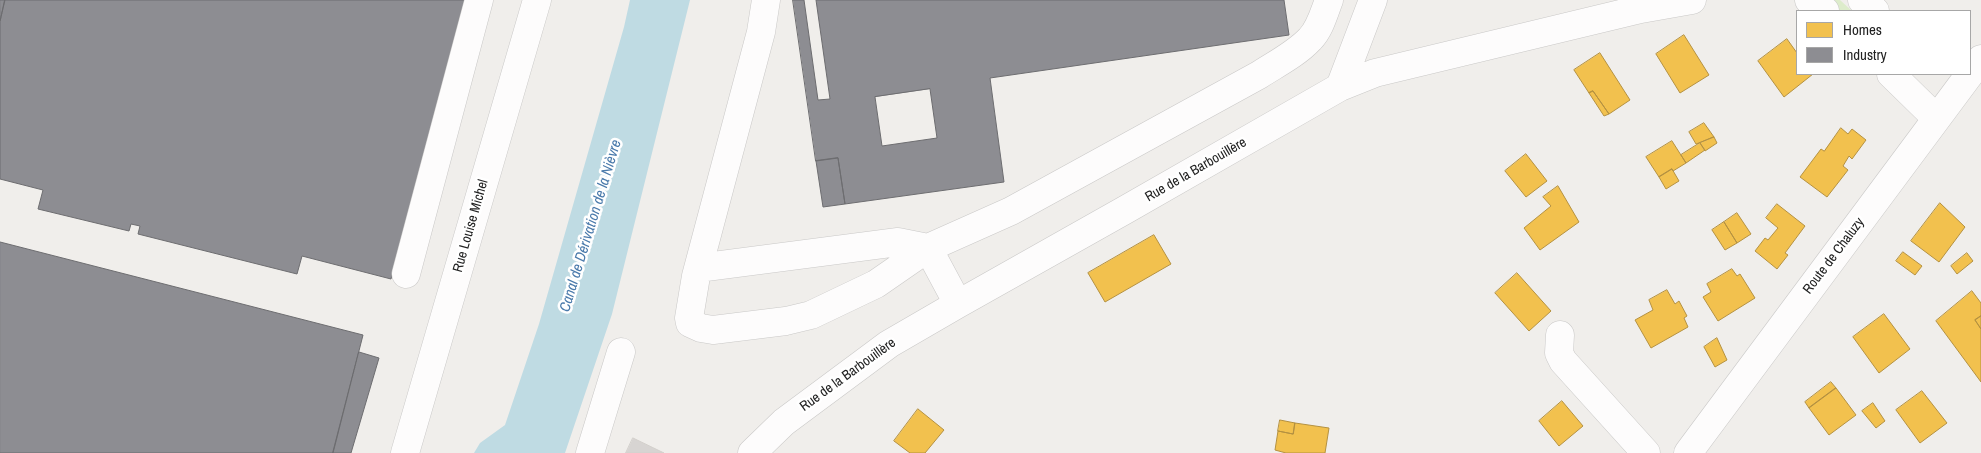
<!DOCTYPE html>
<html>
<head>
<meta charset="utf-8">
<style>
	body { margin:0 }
	#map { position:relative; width:1981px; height:453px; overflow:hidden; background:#f0eeeb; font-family:"Archivo Narrow",sans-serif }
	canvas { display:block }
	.legend { position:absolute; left:1796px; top:10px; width:175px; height:65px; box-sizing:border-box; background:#fff; border:1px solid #a7a7a7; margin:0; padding:6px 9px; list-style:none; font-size:15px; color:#222 }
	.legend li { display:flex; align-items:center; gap:10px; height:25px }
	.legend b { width:25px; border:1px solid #a7a7a7 }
</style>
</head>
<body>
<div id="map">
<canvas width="1981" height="453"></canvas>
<ul class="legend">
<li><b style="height:14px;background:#f2c14e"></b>Homes</li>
<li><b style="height:14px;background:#8d8d92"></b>Industry</li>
</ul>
</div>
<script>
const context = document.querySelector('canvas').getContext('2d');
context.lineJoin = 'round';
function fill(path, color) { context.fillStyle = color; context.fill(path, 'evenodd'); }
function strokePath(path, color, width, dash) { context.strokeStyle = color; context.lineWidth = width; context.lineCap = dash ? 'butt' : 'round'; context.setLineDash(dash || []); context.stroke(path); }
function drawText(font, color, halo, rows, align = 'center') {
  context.font = font + ' "Archivo Narrow",sans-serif'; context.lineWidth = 5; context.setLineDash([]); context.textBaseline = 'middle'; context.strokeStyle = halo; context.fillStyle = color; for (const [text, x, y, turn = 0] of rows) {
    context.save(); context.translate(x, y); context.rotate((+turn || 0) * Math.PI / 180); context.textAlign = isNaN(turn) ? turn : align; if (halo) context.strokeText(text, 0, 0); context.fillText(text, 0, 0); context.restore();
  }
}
fill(new Path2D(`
	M 1821,0 L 1840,0 L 1852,11 L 1834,11 Z`), '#ddeccb');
fill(new Path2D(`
	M 630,0 L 690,0 L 612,314 L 565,453 L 474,453 L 480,443 L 505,425 L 539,324 L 624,27 Z`), '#bfdbe3');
const homes = new Path2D(`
	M 1684,35 L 1709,75 L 1680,93 L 1656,54 Z
	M 1787,39 L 1797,53 L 1797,74 L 1813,74 L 1784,97 L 1758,61 Z
	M 1600,53 L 1630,100 L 1609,114 L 1593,91 L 1589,93 L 1574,70 Z
	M 1593,91 L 1609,114 L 1604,116 L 1589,93 Z
	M 1704,123 L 1714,137 L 1696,144 L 1689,132 Z
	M 1841,128 L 1848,134 L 1852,129 L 1866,140 L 1852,159 L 1849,156 L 1843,166 L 1848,170 L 1827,197 L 1800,177 L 1821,149 L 1824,151 Z
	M 1714,137 L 1717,143 L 1705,151 L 1700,143 Z
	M 1672,141 L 1686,163 L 1673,171 L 1672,169 L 1659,177 L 1646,157 Z
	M 1700,143 L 1705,150 L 1686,163 L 1681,155 Z
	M 1526,154 L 1547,181 L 1526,197 L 1505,171 Z
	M 1672,169 L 1679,181 L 1666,189 L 1659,177 Z
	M 1558,186 L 1579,222 L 1540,250 L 1524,228 L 1551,206 L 1543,197 Z
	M 1940,203 L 1965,227 L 1939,262 L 1911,241 Z
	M 1777,204 L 1805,226 L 1785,253 L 1788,255 L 1777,269 L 1755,251 L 1765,238 L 1768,240 L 1778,228 L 1766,218 Z
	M 1737,213 L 1751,234 L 1737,243 L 1724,222 Z
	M 1724,222 L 1737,243 L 1725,250 L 1712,230 Z
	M 1154,235 L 1171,264 L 1105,302 L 1088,273 Z
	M 1903,252 L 1922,266 L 1915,275 L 1896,261 Z
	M 1967,253 L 1973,261 L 1957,274 L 1951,266 Z
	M 1732,269 L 1737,276 L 1740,274 L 1755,298 L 1718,321 L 1703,297 L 1711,292 L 1707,284 Z
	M 1517,273 L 1551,311 L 1529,331 L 1495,293 Z
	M 1667,290 L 1675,304 L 1679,301 L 1687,316 L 1684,318 L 1688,327 L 1651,348 L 1635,320 L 1653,310 L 1649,300 Z
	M 1972,291 L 1981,303 L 1981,316 L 1975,320 L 1981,329 L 1981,382 L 1936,321 Z
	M 1884,314 L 1910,349 L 1879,373 L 1853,337 Z
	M 1981,316 L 1981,329 L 1975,320 Z
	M 1717,338 L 1727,360 L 1715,367 L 1704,347 Z
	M 1831,382 L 1836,388 L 1809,408 L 1805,402 Z
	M 1836,388 L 1856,415 L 1829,435 L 1809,408 Z
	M 1922,391 L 1947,423 L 1920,443 L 1896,410 Z
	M 1562,401 L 1583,426 L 1559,446 L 1539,421 Z
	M 1873,403 L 1885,421 L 1876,428 L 1862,411 Z
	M 918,409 L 944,430 L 925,453 L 910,453 L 894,441 Z
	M 1280,420 L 1295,423 L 1293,434 L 1278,431 Z
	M 1295,423 L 1329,428 L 1325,453 L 1286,453 L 1275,450 L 1278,431 L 1293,434 Z`);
fill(homes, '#f2c14e');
strokePath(homes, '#b49141', 1);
const industry = new Path2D(`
	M 0,0 L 5,0 L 0,21 Z
	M 5,0 L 465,0 L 391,279 L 302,256 L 297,274 L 138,234 L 140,226 L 131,224 L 129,231 L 38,209 L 43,190 L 0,179 L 0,22 Z
	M 793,0 L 804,0 L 818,100 L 830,99 L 816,0 L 1284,0 L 1289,35 L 990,78 L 1004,182 L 845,204 L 838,158 L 816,161 ZM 930,89 L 937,138 L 882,146 L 875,97 Z
	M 838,158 L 845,204 L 823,207 L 816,161 Z
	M 0,242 L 363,335 L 333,453 L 0,453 Z
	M 359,352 L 379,358 L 351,453 L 333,453 Z`);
fill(industry, '#8d8d92');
strokePath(industry, '#6d6d70', 1);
const building = new Path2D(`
	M 633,438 L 664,453 L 626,453 Z`);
fill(building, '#d7d4d2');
strokePath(building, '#d3d0cc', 1);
const minor = new Path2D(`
	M 766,0 L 761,32 L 696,276 L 689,318 L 690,323 L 701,328 L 713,330 L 786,321 L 811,315 L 876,284 L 928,248 L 1011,211 L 1259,75 C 1276,64 1296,54 1310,39 C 1320,29 1324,13 1329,0
	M 1809,0 L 1825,11
	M 1862,0 L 1875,11
	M 1891,74 L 1936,118
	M 1340,87 L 1373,0
	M 698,268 L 898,242 L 928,248 L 958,304
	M 406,274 L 479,0
	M 1560,335 L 1559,353 L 1563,361 L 1646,453
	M 405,453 L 537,0
	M 590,453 L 621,352
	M 752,453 L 784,422 L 889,344 L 958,304 L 1125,210 L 1340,87 L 1375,73 L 1641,9 L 1692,0
	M 1688,453 L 1981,59`);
strokePath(minor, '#c9c8c7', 29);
strokePath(minor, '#fdfcfc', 28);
drawText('14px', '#222', '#fff', [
	["Rue de la Barbouillère",1196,170,-30],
	["Rue Louise Michel",471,226,-74],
	["Route de Chaluzy",1834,256,-53],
	["Rue de la Barbouillère",848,375,-36]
]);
drawText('italic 15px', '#4a7aab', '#fff', [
	["Canal de Dérivation de la Nièvre",591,226,-73]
]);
</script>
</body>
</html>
